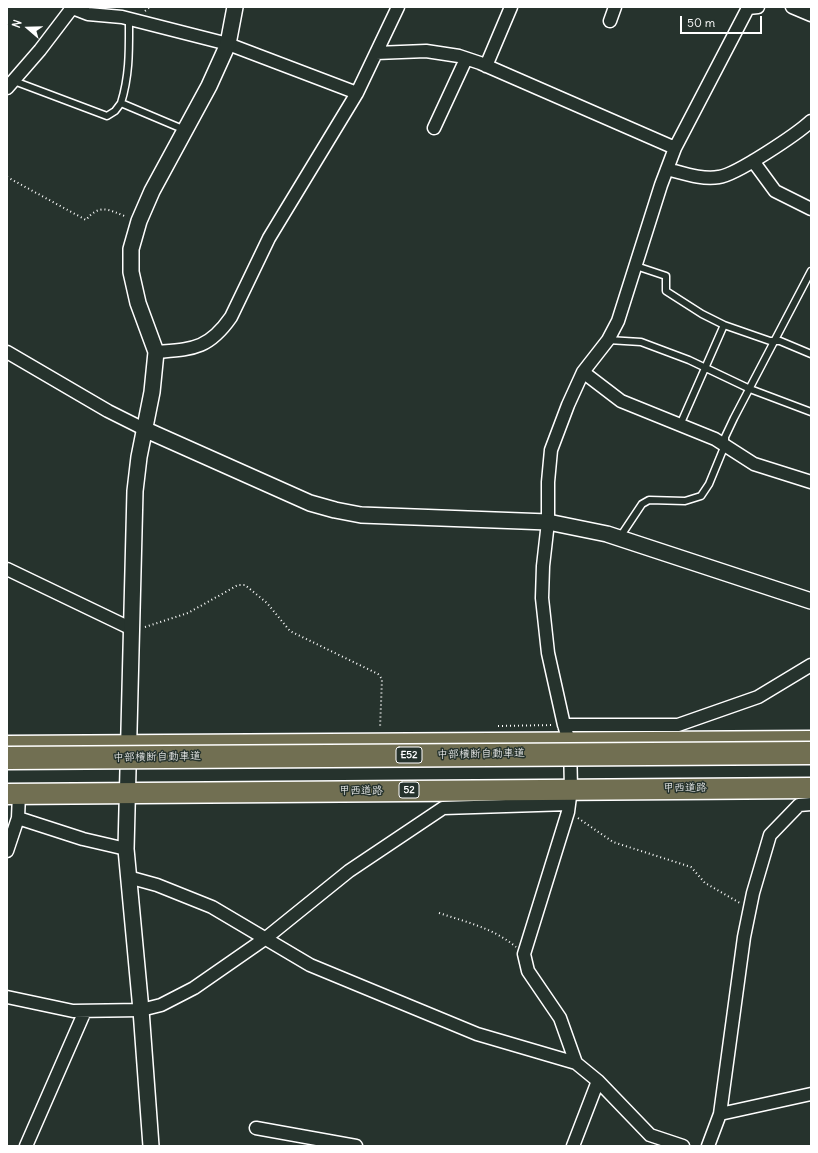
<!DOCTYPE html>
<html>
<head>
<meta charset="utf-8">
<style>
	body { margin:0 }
	#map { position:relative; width:818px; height:1153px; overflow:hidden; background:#26332d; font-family:Delius,sans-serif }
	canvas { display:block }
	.frame { position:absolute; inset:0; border:8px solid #fff; pointer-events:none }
	.north { position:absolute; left:8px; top:8px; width:40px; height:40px; -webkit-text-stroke:3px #26332d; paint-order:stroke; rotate:290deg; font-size:11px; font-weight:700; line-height:16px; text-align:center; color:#fff }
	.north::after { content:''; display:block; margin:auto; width:14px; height:18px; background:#fff; clip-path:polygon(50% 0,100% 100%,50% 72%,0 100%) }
	.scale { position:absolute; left:680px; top:16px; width:82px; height:18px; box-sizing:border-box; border:2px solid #fff; border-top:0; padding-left:5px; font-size:12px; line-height:14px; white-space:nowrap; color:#fff; -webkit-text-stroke:3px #26332d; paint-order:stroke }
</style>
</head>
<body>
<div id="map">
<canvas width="818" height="1153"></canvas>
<div class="frame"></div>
<div class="north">N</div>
<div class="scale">50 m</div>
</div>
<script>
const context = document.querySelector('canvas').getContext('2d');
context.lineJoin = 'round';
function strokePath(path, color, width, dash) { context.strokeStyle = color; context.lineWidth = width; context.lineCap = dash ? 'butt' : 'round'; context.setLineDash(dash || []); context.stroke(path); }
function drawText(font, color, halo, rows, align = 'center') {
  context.font = font + ' Delius,"Klee One",sans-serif'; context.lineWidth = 3; context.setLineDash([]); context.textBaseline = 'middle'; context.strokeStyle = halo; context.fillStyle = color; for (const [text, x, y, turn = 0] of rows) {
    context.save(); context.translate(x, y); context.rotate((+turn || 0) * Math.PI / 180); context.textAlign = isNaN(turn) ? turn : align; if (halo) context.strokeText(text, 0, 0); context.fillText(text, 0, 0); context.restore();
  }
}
const service = new Path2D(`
	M 14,81 L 107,116 L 115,111 L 121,103 L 185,130
	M 121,103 C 130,74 129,48 129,18
	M 636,266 L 666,276 L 666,291 L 702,314 L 724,325 L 770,341 L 780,341 L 811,354
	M 608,340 L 641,342 L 689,360 L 750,389 L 811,412
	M 680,425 L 724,325
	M 620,537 L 642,504 L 649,500 L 685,501 L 701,496 L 709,484 L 725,445 L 725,437 L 734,418 L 811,271`);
const minor = new Path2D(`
	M 70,7 L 88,14 L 122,17 L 228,44 L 357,93
	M 792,7 L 811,15
	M 610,21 L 615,7
	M 376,53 L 426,51 L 459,56 L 480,63 L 675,148
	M 486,66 L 511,7
	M 7,88 L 40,50 L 72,8
	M 434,128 L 466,59
	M 753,161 L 775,191 L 811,209
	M 667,169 C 683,173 702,180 719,177 C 736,175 797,134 811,121
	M 7,352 L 108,411 L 144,429
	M 156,352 C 192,349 208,350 231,317 L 269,238 L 357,93 L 398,7
	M 583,372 L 621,401 L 715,439 L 754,464 L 811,482
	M 7,569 L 132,629
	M 564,725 L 678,725 L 758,697 L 811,665
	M 18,818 L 83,839 L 126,849
	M 7,851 L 18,818 L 19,794
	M 128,877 L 157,885 L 212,907 L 310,965 L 477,1034 L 576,1063 L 598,1081 L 650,1135 L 683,1146
	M 7,997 L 73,1011 L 141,1010 L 161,1005 L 194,988 L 266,938 L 349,871 L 443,808 L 569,804
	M 576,1063 L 560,1018 L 528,971 L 524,954 L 568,812 L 571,789 L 570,744 L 564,725 L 548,653 L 542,598 L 543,566 L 548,522 L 548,482 L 551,450 L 568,405 L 583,372 L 608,340 L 618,321 L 661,185 L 675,148 L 748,8 L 758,7
	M 720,1114 L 811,1094
	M 256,1128 L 356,1146
	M 26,1146 L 85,1011
	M 573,1146 L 598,1081
	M 708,1146 L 720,1114 L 744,937 L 753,893 L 770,835 L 799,805 L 811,804`);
const tertiary = new Path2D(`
	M 144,429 L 310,503 L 335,510 L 361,515 L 548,522 L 607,534 L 811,601
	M 151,1146 L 141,1010 L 126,849 L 135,491 L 139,457 L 152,392 L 156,352 L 138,303 L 131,272 L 131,249 L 139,221 L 152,191 L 209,86 L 228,44 L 235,7`);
const trunk = new Path2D(`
	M 7,746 L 811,741
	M 7,794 L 811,788`);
strokePath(service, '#fff', 9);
strokePath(minor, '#fff', 15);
strokePath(tertiary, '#fff', 18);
strokePath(trunk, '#fff', 23);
strokePath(new Path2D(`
	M 145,11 L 150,7
	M 7,177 L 86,220 C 100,203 109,210 127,217
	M 145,627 L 188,613 L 238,585 L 245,585 L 267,603 L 290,631 L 378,674 L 382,679 L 380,728
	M 498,726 L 554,725
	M 578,818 L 613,842 L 691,867 L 705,883 L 740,903
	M 439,913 C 466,922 493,928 516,947`), '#fff', 2, [1, 3]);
strokePath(service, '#26332d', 6);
strokePath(minor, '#26332d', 12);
strokePath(tertiary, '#26332d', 15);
strokePath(trunk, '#716f52', 20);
const motorwayBridge = new Path2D(`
	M 7,758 L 811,753`);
strokePath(motorwayBridge, '#fff', 25, []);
strokePath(motorwayBridge, '#716f52', 22);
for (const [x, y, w] of [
	[409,755,26],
	[409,790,20]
]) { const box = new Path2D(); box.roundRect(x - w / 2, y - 8, w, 16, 3); context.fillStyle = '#26332d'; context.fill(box); strokePath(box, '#fff', 1); }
drawText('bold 10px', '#fff', null, [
	["E52",409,755],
	["52",409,790]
]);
drawText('11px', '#fff', '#26332d', [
	["中部横断自動車道",481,754,-1],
	["中部横断自動車道",157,757,-1],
	["甲西道路",685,788,-1],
	["甲西道路",361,791]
]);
</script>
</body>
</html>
